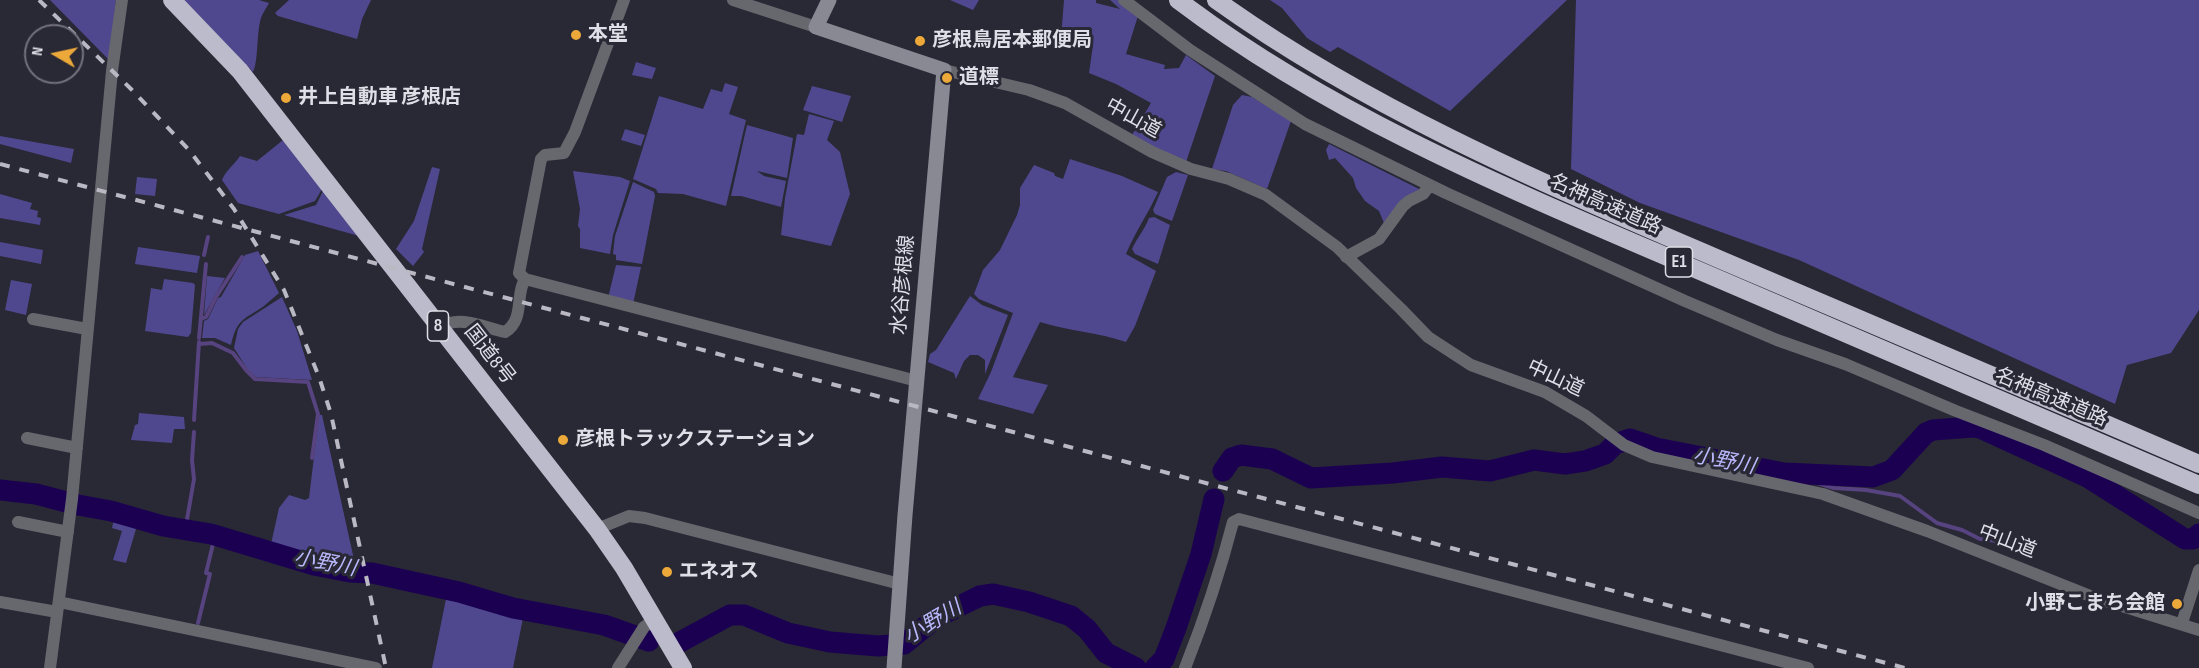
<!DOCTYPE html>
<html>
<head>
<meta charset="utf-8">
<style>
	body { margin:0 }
	#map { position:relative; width:2199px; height:668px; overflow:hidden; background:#292835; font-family:"Sofia Sans Condensed",sans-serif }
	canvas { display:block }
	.north { position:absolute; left:24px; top:24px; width:60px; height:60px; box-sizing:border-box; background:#292835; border:2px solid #72717d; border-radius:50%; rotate:279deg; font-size:16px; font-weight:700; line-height:24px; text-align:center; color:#dfdfe8 }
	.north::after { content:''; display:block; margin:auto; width:21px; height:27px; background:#eca93a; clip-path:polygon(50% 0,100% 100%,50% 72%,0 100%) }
</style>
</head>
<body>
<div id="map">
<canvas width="2199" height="668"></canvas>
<div class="north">N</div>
</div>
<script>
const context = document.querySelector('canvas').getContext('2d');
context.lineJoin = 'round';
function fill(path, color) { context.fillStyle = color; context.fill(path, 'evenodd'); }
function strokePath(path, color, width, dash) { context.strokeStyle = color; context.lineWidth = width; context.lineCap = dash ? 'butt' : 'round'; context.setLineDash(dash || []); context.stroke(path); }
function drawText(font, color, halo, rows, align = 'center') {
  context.font = font + ' "Sofia Sans Condensed","Noto Sans JP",sans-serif'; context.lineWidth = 6; context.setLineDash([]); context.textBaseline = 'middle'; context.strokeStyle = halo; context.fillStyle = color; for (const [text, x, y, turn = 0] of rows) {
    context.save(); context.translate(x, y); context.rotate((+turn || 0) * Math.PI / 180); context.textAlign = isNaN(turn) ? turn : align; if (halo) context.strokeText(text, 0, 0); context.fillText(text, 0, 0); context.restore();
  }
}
fill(new Path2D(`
	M 50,0 L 116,0 L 109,60 Z
	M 184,0 L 259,0 L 269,3 C 266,9 261,15 260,22 C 257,33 258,63 253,72 Z
	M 289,0 L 371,0 L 362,19 L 357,39 L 278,16 L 275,13 Z
	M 950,0 L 979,0 L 973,10 Z
	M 1064,0 L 1096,0 L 1096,3 L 1120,9 L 1110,0 L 1118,0 L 1138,16 L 1126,54 L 1165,65 L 1164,69 L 1179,68 L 1186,55 L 1215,76 L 1186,162 L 1159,151 L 1132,135 L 1151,103 L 1116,84 L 1089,73 L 1093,45 L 1061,38 Z
	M 1270,0 L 1567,0 L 1450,111 L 1338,47 L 1330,52 L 1307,38 L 1282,8 Z
	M 1576,0 L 2199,0 L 2199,310 L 2171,353 L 2127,365 L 2115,404 L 1799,260 L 1640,203 L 1571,169 Z
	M 636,62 L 656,68 L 652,79 L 632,75 Z
	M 725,83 L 738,87 L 729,114 L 746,120 L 726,206 L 683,194 L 658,193 L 656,189 L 633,179 L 659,96 L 703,109 L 711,89 L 722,92 Z
	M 812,86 L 851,96 L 842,122 L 803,110 Z
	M 1242,95 L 1252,97 L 1291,121 L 1267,189 L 1226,171 L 1212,169 L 1233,105 Z
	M 809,114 L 834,121 L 827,140 L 840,152 L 850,194 L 831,246 L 781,235 L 785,198 L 797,134 L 804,135 Z
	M 747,125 L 793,138 L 787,178 L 757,171 L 764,176 L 786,181 L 781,207 L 741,196 L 731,196 Z
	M 625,129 L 645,135 L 641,146 L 621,140 Z
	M 0,136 L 74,149 L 71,163 L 0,144 Z
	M 283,140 L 322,189 L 315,201 L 279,214 L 238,203 L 222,180 C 226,170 234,165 240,156 L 257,161 Z
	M 1329,144 L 1421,190 L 1384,223 L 1379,211 L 1365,201 L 1356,188 L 1353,178 L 1335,158 L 1329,160 L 1326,150 Z
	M 1070,159 L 1122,176 L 1158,192 C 1148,214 1135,232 1126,254 L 1156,271 L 1135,326 L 1126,342 C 1098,332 1068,331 1040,322 L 1013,377 L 1048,385 L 1033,414 L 978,399 L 991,372 L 1013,313 L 979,299 L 974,294 L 983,270 L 1000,250 L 1017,215 L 1020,205 L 1020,188 L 1034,165 L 1054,173 L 1055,176 L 1063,179 Z
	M 432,167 L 440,169 L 422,249 L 424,252 L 413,266 L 396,249 L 414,221 Z
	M 573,171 L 620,177 L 630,181 L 613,235 L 610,254 L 580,248 L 580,229 L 578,226 L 580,209 Z
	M 1176,172 L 1188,175 L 1172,221 L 1155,214 L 1153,210 L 1167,177 Z
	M 137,177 L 157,179 L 155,196 L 135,194 Z
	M 633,182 L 654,192 L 655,196 L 642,264 L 616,260 L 616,255 L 613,254 L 615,236 Z
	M 323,191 L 359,236 L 284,215 L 316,205 Z
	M 0,194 L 32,203 L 30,209 L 38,211 L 37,217 L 41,218 L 40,225 L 0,218 Z
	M 1154,217 L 1170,225 L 1158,264 L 1135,254 L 1132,249 C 1137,238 1145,229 1149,218 Z
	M 0,242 L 43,250 L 41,264 L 0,256 Z
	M 138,247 L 200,256 L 197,273 L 135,264 Z
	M 258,251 L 279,293 C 274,297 269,302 264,306 C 244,320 237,318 231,345 L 215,338 L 202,338 L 204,321 L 208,319 L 218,298 L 221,297 L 245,255 Z
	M 616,265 L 641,267 L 633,304 L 608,298 Z
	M 207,276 L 225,278 L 204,315 Z
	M 164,279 L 193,283 L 195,285 L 191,333 L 188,337 L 145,331 L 151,288 L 162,290 Z
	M 11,280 L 32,284 L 26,315 L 5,310 Z
	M 970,296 L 982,305 L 1008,315 L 985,374 L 985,360 L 978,355 L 970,355 L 964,361 L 956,379 L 954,373 L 928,362 L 930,354 L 936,350 Z
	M 282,297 L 297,331 L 312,380 L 256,377 L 248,370 L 234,348 L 238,329 L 243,322 Z
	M 139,413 L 184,417 L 185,429 L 174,429 L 172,443 L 131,440 L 135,425 L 138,424 Z
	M 319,415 L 322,415 L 355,564 L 321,559 L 271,544 L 279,508 L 289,495 L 305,500 L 309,498 Z
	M 115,515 L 138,522 L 126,563 L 113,560 L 122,531 L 112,528 Z
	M 447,594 L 524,613 L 513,668 L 432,668 Z`), '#4f488e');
strokePath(new Path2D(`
	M 204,255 L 208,237
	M 201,319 L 206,317 L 216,297 L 242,257
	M 199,338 L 206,264
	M 199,344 L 212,343 L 233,353 L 246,370 L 255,379 L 308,382 L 318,414 L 312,458
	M 194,420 L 199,342
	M 1784,473 L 1834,488 L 1866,490 L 1900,496 L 1937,523 L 1962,530 L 1980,539 L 2005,542 L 2031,555
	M 185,531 L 194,479 L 192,460 L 194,432
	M 198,623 L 210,574 L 206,573 L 213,544`), '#56437f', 4);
strokePath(new Path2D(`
	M 1223,471 L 1232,458 L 1241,455 L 1272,459 L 1311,478 L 1393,473 L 1442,467 L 1490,471 L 1534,460 L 1565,464 L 1585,461 L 1605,454 L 1615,444 L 1630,439 L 1656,448 L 1784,473 L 1873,477 L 1892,470 L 1926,433 L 1933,430 L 1973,427 L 1980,428 L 2087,477 L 2185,539 L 2193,539 L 2199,534
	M 0,490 L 36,494 L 78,505 L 111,511 L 163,526 L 211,534 L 314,565 L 350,572 L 372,573 L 459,592 L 513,608 L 604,625 L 649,641
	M 680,642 L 730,615 L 744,615 L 788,633 L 830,642 L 878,646 L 904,644 L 937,617 L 980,596 L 993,594 L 1029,602 L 1071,616 L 1087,629 L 1106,653 L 1136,668
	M 1155,668 L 1164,659 L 1176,628 L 1201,554 L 1214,499`), '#1b0052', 21);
strokePath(new Path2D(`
	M 624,0 L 575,132 L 564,153 L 545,155 L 541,159 L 519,273 L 525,279 L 917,381
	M 733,0 L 816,27
	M 1124,0 L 1190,50 L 1305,124 L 1446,193 L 1685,301 L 1777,340 L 1845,364 L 1956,411 L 2044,445 L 2199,513
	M 944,70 L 1029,90 L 1065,103 L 1152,152 L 1191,169 L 1229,179 L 1266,195 L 1337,247 L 1401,309 L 1428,337 L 1471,365 L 1545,392 L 1586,416 L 1624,445 L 1652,457 L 1823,494 L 1927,531 L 2093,597 L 2199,630
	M 1346,257 L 1379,239 L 1403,206 L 1409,201 L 1423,194 L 1430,185
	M 33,319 L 87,329
	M 440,327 C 460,315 483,327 505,332 C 525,320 515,294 525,279
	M 27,438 L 77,448
	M 18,522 L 68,532
	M 597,529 L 629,516 L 645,518 L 900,584
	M 0,602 L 57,612
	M 59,602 L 376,668
	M 2182,623 L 2199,570
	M 50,668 L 72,499 L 112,71 L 122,0
	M 618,668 L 644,627 L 655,619
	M 1185,668 C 1204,620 1220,572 1233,522 L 1239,519 L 1808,668`), '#67676e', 12);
strokePath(new Path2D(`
	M 829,0 L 816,27 L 944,70 L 905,515 L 894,668`), '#898994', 15);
strokePath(new Path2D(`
	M 172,0 L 240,71 L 597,529 L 624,568 L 683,668
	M 1178,0 C 1331,116 1511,190 1686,265 C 1857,339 2028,412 2199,485
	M 1216,0 C 1371,111 1547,185 1721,260 C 1880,328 2040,395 2199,464`), '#bbc', 18);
strokePath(new Path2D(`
	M 39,0 L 131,89 L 189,150 L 234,209 L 284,290 L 319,377 L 331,414 L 386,668
	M 0,164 L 1905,668`), '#bab9c3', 4, [10, 10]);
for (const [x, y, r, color] of [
	[576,35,6,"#eca93a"],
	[920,41,6,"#eca93a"],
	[947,78,6,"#eca93a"],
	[286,98,6,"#eca93a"],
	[563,440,6,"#eca93a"],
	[667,572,6,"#eca93a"],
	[2177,604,6,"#eca93a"]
]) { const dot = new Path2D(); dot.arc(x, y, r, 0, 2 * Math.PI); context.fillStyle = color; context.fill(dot); strokePath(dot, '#292835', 2); }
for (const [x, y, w] of [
	[1679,262,27],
	[438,326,21]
]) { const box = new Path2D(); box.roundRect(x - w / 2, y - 15, w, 30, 4.5); context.fillStyle = '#292835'; context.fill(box); strokePath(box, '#dfdfe8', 1.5); }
drawText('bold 18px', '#dfdfe8', null, [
	["E1",1679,262],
	["8",438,326]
]);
drawText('bold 20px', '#dfdfe8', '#292835', [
	["本堂",588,35],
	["彦根鳥居本郵便局",932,41],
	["道標",959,78],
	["井上自動車 彦根店",298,98],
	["彦根トラックステーション",575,440],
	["エネオス",679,572],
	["小野こまち会館",2165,604,"right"]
], 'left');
drawText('20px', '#dfdfe8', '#292835', [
	["中山道",1133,119,29],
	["名神高速道路",1605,205,24],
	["水谷彦根線",904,285,-85],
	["国道8号",489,355,52],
	["中山道",1555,379,25],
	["名神高速道路",2051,398,23],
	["中山道",2007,542,21]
]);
drawText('italic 21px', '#bab8fc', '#292835', [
	["小野川",1724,462,11],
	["小野川",325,564,11],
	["小野川",933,623,-31]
]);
</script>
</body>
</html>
